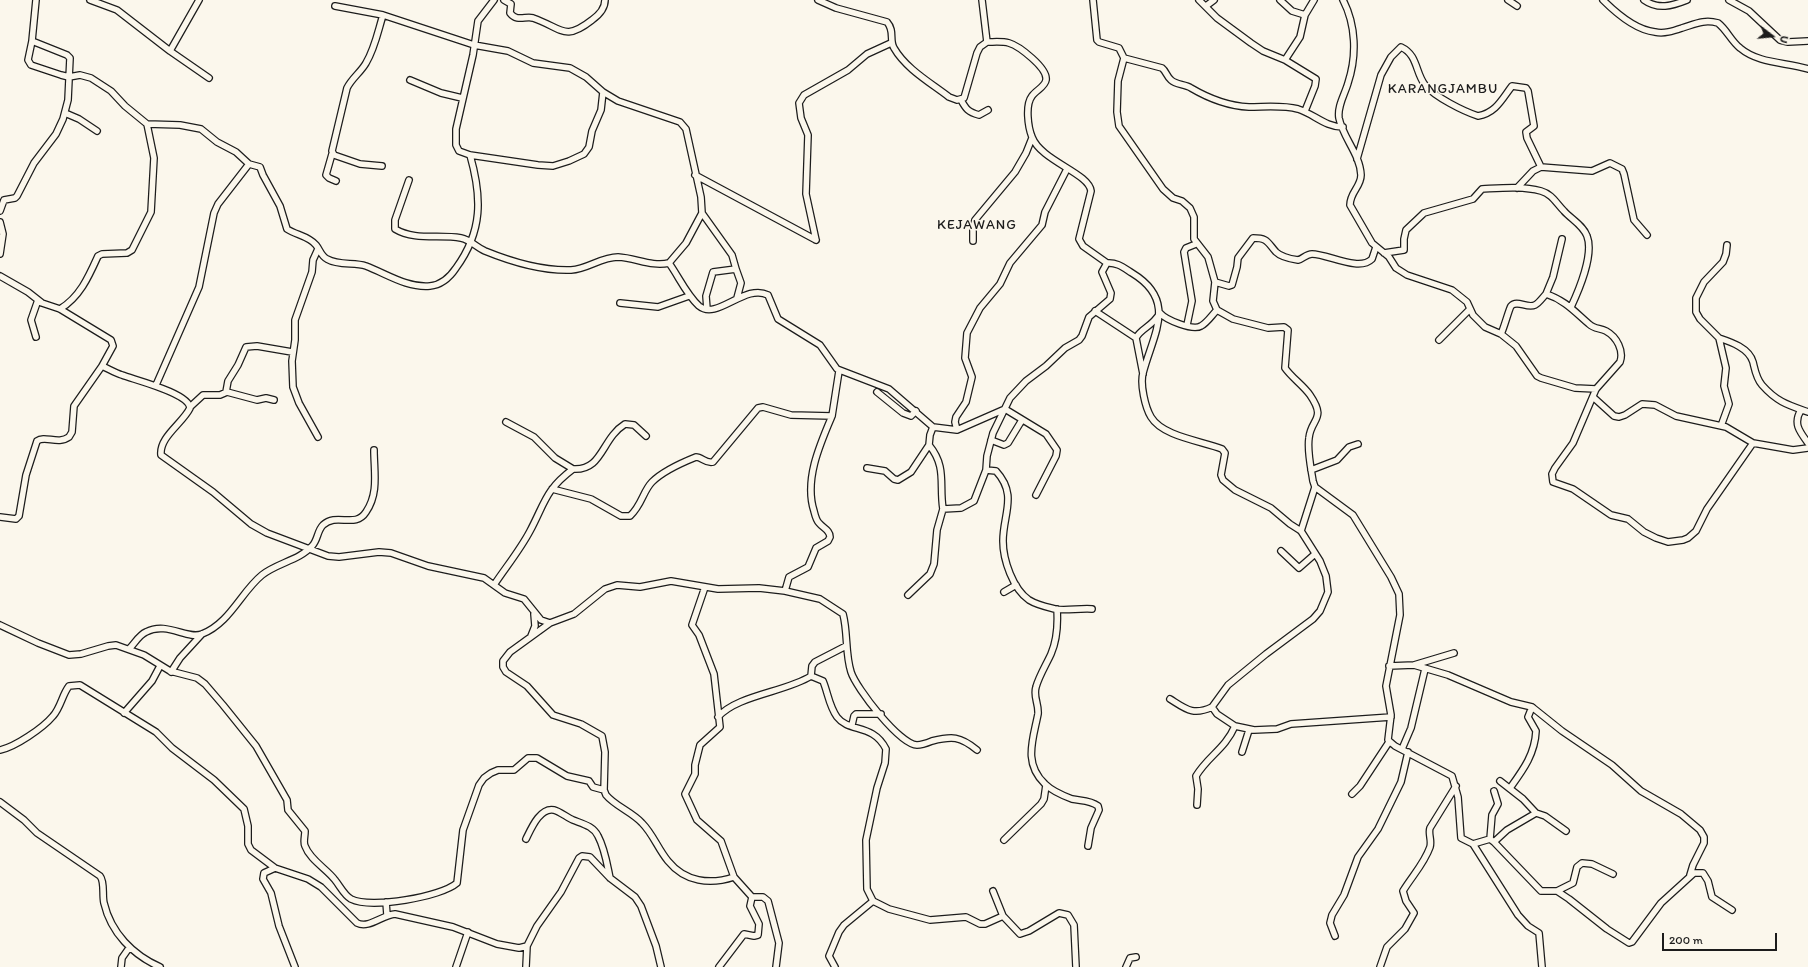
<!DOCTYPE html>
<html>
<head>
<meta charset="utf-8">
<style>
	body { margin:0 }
	#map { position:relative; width:1808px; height:967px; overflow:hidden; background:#fbf7ec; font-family:Itim,sans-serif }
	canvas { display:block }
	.north { position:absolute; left:1752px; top:16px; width:40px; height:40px; -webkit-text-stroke:3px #fbf7ec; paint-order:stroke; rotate:106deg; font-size:11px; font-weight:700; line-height:16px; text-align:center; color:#1c1c1c }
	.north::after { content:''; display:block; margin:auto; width:14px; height:18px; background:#1c1c1c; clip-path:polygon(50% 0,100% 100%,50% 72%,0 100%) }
	.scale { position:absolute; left:1662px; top:933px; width:115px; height:18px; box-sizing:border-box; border:2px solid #1c1c1c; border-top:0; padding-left:5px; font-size:12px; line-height:14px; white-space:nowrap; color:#1c1c1c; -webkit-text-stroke:3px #fbf7ec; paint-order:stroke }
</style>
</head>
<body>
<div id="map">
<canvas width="1808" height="967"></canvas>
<div class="north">U</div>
<div class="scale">200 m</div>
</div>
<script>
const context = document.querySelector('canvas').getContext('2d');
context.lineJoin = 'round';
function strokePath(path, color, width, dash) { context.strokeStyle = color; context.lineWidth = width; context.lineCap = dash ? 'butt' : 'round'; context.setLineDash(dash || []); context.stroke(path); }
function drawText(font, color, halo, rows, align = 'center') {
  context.font = font + ' Itim,sans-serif'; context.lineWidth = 3; context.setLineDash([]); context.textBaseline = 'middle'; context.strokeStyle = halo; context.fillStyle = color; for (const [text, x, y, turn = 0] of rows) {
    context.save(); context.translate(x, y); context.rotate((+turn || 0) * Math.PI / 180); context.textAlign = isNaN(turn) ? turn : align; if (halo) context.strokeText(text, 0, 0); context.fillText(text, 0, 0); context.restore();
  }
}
const minor = new Path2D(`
	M 90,0 L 117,10 L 170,51 L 199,0
	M 494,0 L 478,21 L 473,55 L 456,129 L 456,145 L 459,151 L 470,155 L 538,165 L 553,166 L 569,161 L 584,154 L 589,147 L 592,131 L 601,110 L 603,92
	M 504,0 L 511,4 L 510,13 C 517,22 525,16 533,18 C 562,28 564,42 592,20 C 599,15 605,9 605,0
	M 818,0 L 836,8 L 887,22 C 895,31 889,40 894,48 C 906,69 931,83 949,97 L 957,100 L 964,98 L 977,53 L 980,47 L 987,42 L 982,0
	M 1093,0 L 1097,40 L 1099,42 L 1119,48 L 1124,58 L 1118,81 L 1117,112 L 1119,126 L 1163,189 L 1173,198 L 1182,201 L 1190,208 L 1194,217 L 1194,239 L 1208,257 L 1215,282 L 1213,301 L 1217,310 L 1233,319 L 1268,328 L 1284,327 L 1288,330 L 1285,368 C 1292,378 1303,385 1310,395 C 1327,420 1311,418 1309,438 C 1307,451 1311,468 1313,481 L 1315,487 L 1353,515 L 1391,577 L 1399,594 L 1400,615 L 1386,686 L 1391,715 L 1388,740 L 1395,746 L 1452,776 L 1458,797 L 1461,838 L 1473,844 L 1518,915 L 1528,926 L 1539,933 L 1542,967
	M 1199,0 L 1217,18 L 1251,43 L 1263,51 L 1285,60 L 1316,79 L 1315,86 L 1305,111
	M 1280,0 L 1292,11 L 1305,15 L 1314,0
	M 1343,0 C 1356,25 1357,56 1348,83 C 1345,94 1337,106 1339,118 C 1343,138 1360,154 1361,175 C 1361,187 1350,192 1350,205 L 1372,243 L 1389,257 L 1396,268 L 1407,275 L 1452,290 L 1467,302 L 1473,315 L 1485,327 L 1501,334 C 1504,328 1509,309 1511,306 C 1517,299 1527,309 1535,305 C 1539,303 1543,297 1546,294 C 1565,300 1575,312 1589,324 C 1594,329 1600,328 1606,331 C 1617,337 1624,351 1620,362 L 1596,389 L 1573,443 L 1555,468 L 1552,474 L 1553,482 L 1573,489 L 1611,515 L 1628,519 L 1644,532 L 1656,538 L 1668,542 L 1683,540 L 1688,538 L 1696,531 L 1707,509 L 1753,443 L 1793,450 L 1808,448
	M 1508,0 L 1517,6
	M 1603,0 C 1616,13 1636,30 1655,32 C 1664,34 1673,31 1682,28 C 1695,24 1704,19 1718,23 C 1727,30 1731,41 1740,48 C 1759,64 1786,62 1808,69
	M 1644,0 C 1658,10 1672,6 1687,0
	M 1729,0 L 1749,11 L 1780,40 L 1788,42 L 1808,41
	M 335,6 L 383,15 L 474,45 L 508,51 L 533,63 L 570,68 L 586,77 L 603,92 L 618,101 L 680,122 L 686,129 L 701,197 L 702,213 L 686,243 L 669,263 C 652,267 636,258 618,257 C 601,257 588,269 571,270 C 542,271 512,262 485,251 C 476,247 471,240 461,238 C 439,234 415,241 395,229 L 395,220 L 409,180
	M 1206,6 L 1214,0
	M 32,41 L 28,60 L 31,65 L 61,75 L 69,77 L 80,75 L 91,78 L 111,91 L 125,106 L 147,124 L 180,125 L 201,129 L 217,142 L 236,152 L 249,164 L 260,167 L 263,175 L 280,206 L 287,229 C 296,235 309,236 316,245 C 320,250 321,256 327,259 C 339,266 354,262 366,266 C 387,274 407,288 430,286 C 441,285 450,277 456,268 C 483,231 482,197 470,155
	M 170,51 L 209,78
	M 1124,58 L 1162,68 C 1166,71 1167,77 1171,80 C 1176,85 1185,84 1191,88 C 1208,98 1228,106 1249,107 C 1265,107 1282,105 1298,109 C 1314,114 1325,127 1343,127
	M 1285,60 L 1300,37 L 1305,15
	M 410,80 L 441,93 L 462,98
	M 961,100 C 966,109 968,112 979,115 L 988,110
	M 65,113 L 79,119 L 97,131
	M 332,154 L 326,175 L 329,178 L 336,181
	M 1357,159 L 1381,75 L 1391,57 L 1401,47 C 1418,55 1415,72 1425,85 C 1435,97 1463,111 1478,116 C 1496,113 1502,99 1512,86 L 1526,88 L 1528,91 L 1534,126 L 1526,132 L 1527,138 L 1541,167
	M 382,166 L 360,164 L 334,155 L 332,151 L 347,88 C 352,78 361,72 366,63 C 375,48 378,31 383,15
	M 695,175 L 816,240
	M 1517,188 L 1533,171 L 1541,167 L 1592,171 L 1610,163 L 1622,169 L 1624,174 L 1634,220 L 1647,235
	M 0,211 L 4,200 L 15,198 L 17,196 L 34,163 L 56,134 L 63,119 L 68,100 L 70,58 L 67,55 L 32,41 L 36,0
	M 702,213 L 732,255 L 736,269 L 713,272 L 706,296 L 707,309
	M 0,222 L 3,234 L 0,254
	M 816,240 L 806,194 L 808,135 L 801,118 L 799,103 L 804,95 L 848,70 L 867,54 L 891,43
	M 973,241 L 973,227 L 975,220 L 1015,172 L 1026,153 L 1032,138
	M 1384,253 L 1404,250 L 1404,239 L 1406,230 L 1424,213 L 1473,199 L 1482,189 C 1502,188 1522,186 1541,191 C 1552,194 1556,203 1564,211 C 1571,219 1583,225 1587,236 C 1594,254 1579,290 1571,307
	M 669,263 C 679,277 686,294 699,306 C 717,321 745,283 768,295 L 778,319 L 820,345 L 837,369 L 889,389 L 933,427 L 957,430 L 1005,409 L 1046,434 L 1057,450 L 1056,456 L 1036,495
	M 1107,263 C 1117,262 1124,268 1132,273 C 1178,301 1153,334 1143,373 C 1140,384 1145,407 1151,417 C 1163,437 1203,441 1222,449 L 1225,453 L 1221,475 L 1223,480 L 1235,490 L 1271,508 L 1290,524 L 1301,531 L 1320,561 L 1326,576 L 1328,592 L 1320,611 L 1313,619 L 1266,654 L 1228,685 L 1212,707 L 1217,714 L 1235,726 L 1254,730 L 1277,729 L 1291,724 L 1391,717
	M 736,269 L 741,283 L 737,298
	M 0,276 L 28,292 L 42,303 L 60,309 L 111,340 L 113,346 L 102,366 C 109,369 115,373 122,375 C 135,380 189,393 190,408 C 183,423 159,437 161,455 L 213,492 L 251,524 L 267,533 L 328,556 L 339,557 L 379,552 L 391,553 L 428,566 L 484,578 L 505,593 L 524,599 L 541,620 L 550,623
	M 1215,282 L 1229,286 L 1232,285 L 1237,267 L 1238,258 L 1253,238 C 1268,238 1267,242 1276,252 C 1281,257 1291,259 1298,260 C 1303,259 1306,254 1312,254 C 1328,254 1359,272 1372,259 L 1376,247
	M 1546,294 L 1553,277 L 1562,239
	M 620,303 L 658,307 L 689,296
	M 60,309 C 80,297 89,276 98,256 L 102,254 L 127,253 L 132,250 L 151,212 L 154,158 L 147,124
	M 1095,311 L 1136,338
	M 1187,325 L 1192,301 L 1184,252 L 1186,248 L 1196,244
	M 1501,334 L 1516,346 L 1537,376 L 1541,378 L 1575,388 L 1596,389
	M 36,337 L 31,320 L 38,300
	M 1719,338 C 1731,342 1749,348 1753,362 C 1755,370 1756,378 1762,385 C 1777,402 1788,405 1808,412
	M 1439,340 L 1470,309
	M 1143,374 L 1136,338 C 1141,328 1152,327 1160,313 C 1166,320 1193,331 1201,326 C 1207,323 1212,315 1217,310
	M 156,385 L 199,287 L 214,213 L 218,204 L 249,164
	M 226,392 L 228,381 L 238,365 L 246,347 L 257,346 L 292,352
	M 877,392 L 903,413 L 911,416 L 916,411
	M 1593,397 L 1614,416 L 1619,417 L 1625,415 L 1642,404 L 1655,405 L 1676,416 L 1726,427 L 1753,443
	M 190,407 L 203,395 L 220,395 L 227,392 L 257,400 L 266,398 L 274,400
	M 1801,410 C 1793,423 1799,431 1808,443
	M 506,422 L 534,437 L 555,458 L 573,469
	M 1721,426 L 1729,404 L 1724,386 L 1726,368 L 1719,338 L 1700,319 L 1696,312 L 1696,298 L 1704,282 L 1723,262 L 1726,254 L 1727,245
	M 933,427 L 930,435 L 929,445 C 947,467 939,484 943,509 L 961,508 L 974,501 L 986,470 L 987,456 L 993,433 L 1010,398 L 1026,381 L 1046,366 L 1065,348 L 1079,340 L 1082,336 L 1089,317 L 1110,299 L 1111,293 L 1102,272 L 1107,263 L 1083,246 L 1079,239 L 1091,191 C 1089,173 1041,161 1032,137 C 1028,127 1025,105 1032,96 C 1036,90 1045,87 1046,80 C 1048,68 1019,46 1009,43 C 1002,41 994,42 987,42
	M 957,430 L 955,422 L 956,417 L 966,402 L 972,377 L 965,358 L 967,333 L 980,308 L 1000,284 L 1010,263 L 1042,225 L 1045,212 L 1067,169
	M 318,437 L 299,403 L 293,387 L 292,361 L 295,340 L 295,320 L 312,272 L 313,260 L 318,249
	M 991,440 L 1004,445 L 1008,443 L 1022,420
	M 867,468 L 885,471 L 894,479 L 898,480 L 911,472 L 929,445
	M 986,470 L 996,471 C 1018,495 1003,514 1003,541 C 1003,560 1013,589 1029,600 C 1037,605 1047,607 1055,609 C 1064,611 1081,608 1092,609
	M 1311,470 L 1337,460 L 1349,447 L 1358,444
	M 552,489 L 591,499 L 621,516 L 630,516 C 642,505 643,491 652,482 C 663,471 681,463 696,457 C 702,457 706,464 713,462 L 758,408 L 763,407 L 791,415 L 832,416 L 839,371
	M 0,517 L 16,519 L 19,516 L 26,475 L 37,441 C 45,435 58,445 69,437 L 72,432 L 74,406 L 102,366
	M 1301,531 L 1315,487
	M 1281,551 L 1299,568 L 1315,554
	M 494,585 C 506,567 520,550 530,531 C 545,503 545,490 573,469 C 603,471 601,439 625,424 L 634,425 L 646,436
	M 705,587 L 692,625 L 699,635 L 714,674 L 720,727 L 700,745 L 695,765 L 695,774 L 685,794 L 697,820 L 721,841 L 734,877 L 752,897 L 763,897 L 768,901 L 779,943 L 776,967
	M 785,591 L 789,577 L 808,567 L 816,548 L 828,541 L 830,537 C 830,530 823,528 819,523 C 816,520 815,515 814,511 C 804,480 820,444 832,416
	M 1004,592 L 1016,585
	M 908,595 L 930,574 L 934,564 L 937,530 L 943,509
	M 1057,609 C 1058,624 1057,640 1051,654 C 1046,665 1039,676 1036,687 C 1033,697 1039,704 1038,714 C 1033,740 1023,763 1045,784 C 1051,790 1064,796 1072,799 C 1082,801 1090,800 1098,806 L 1099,810 L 1091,828 L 1088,846
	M 0,625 L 38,643 L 69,655 L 81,654 L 108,646 L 116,645 L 144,655 L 170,671 L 197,678 L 205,684 L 223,705 L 256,746 L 287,800 L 288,810 L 305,831 C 305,837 303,842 305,846 C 310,860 327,869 335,880 C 340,886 344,895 351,899 C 371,909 441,897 457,883 L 463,830 L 479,785 L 484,778 L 491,773 L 498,770 L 514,770 L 528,758 L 537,758 L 567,776 L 589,781 L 593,787 L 604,790
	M 531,636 L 535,626 L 534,614
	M 846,646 L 815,662 L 812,666 L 811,676 L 823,681 C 828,693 829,706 837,717 C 849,733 873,723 886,749 L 885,763 L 877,788 L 866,840 L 867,889 L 873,901 L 889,909 L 930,920 L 966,917 L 980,924 L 985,924 L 1003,916 L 1020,934 L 1029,931 L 1059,913 L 1068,915 L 1074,925 L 1076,967
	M 129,649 C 135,643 139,635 146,632 C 167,621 187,640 202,634 C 230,623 241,592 262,575 C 277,563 300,560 312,546 C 318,540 317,531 323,525 C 337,512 355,529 366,512 C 379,493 374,472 374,450
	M 1414,665 L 1454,653
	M 1389,666 L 1414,665 L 1448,675 L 1511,702 L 1532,707 L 1562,731 L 1612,765 L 1641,791 L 1681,814 L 1700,830 L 1704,837 L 1704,843 L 1693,865 L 1690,875
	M 171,672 L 180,658 L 202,634
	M 1170,699 C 1186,709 1193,716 1212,707
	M 124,713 L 152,681 L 160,666
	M 718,717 C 737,695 786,692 811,676
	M 852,725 L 854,716 L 856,714 L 881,714
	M 1402,749 L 1411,728 L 1425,669
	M 0,750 C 15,747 43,728 53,716 C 61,707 62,695 69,686 L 80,685 L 156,732 L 172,748 L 214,780 L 244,809 L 248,826 L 248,844 L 251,850 L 275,868 L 308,879 L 321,887 L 357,923 C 369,929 382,915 395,914 L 453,927 L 497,944 L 519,948 L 527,946 L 537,926 L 561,892 L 579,858 L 582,856 L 590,857 L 610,878 L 635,897 L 641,906 L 656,946 L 661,967
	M 1242,752 L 1249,730
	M 1500,781 L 1523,799 L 1536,813
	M 1510,788 C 1523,770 1535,754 1536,731 L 1528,717 L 1532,707
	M 1352,794 L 1360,786 L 1389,742
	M 0,802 L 24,820 L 37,833 L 100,876 C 105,882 102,895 104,903 C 111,933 133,955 160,967
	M 1197,805 L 1198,789 L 1196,776 C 1208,756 1225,749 1235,726
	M 526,839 C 531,829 540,807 554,810 C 559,811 568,818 573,820 C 583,824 593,826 598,836 C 605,849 607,864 610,878
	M 1490,839 L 1492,815 L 1498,804 L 1494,791
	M 1004,840 L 1041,804 L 1044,799 L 1046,785
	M 1494,842 L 1507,830 L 1536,813 L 1545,816 L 1566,831
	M 1473,844 L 1490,839 L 1494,842 L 1541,891 L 1557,891 L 1569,899 L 1607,929 L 1629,943 L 1632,942 L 1661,903 L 1694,873 L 1703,873 L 1708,881 L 1712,897 L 1732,910
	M 275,868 L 264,873 L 263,879 L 271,893 L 279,926 L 295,967
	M 734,877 C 710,885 685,882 668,861 C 658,849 653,834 642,823 C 632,812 615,806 606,795 L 604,790 L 605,752 L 602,736 L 581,724 L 553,715 L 527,686 L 506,672 L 503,667 L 503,661 L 510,652 L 550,623 L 574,614 L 605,589 L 617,585 L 640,587 L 671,581 L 718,589 L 759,588 L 785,591 L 820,599 L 843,614 C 848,633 845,653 851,672 C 856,688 900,745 917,745 C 922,745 927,743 932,741 C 952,736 960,736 977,750
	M 993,891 L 1003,916
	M 1557,891 L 1573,883 L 1577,867 L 1582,863 L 1592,864 L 1613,874
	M 386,902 L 387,915
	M 1335,936 L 1330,923 L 1332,915 L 1344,895 L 1358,857 L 1378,829 L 1401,782 L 1408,752
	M 121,967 L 122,958 L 129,948
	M 456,967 L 468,932
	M 526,967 L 527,946
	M 719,967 L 744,934 L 754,936 L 758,935 L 759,924 L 750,906 L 752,897
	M 835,967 L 829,956 L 839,932 L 844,925 L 873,901
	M 1126,967 L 1130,958 L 1136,957
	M 1380,967 L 1387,947 L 1405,929 L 1414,913 L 1406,901 L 1403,891 C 1412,876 1424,864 1430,847 C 1432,840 1428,834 1430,828 L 1456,786`);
strokePath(minor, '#1c1c1c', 8);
strokePath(minor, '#fbf7ec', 5.5);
context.letterSpacing = '1px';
drawText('14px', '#1c1c1c', '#fbf7ec', [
	["KARANGJAMBU",1443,89],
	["KEJAWANG",977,225]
]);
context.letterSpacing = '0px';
</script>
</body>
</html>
